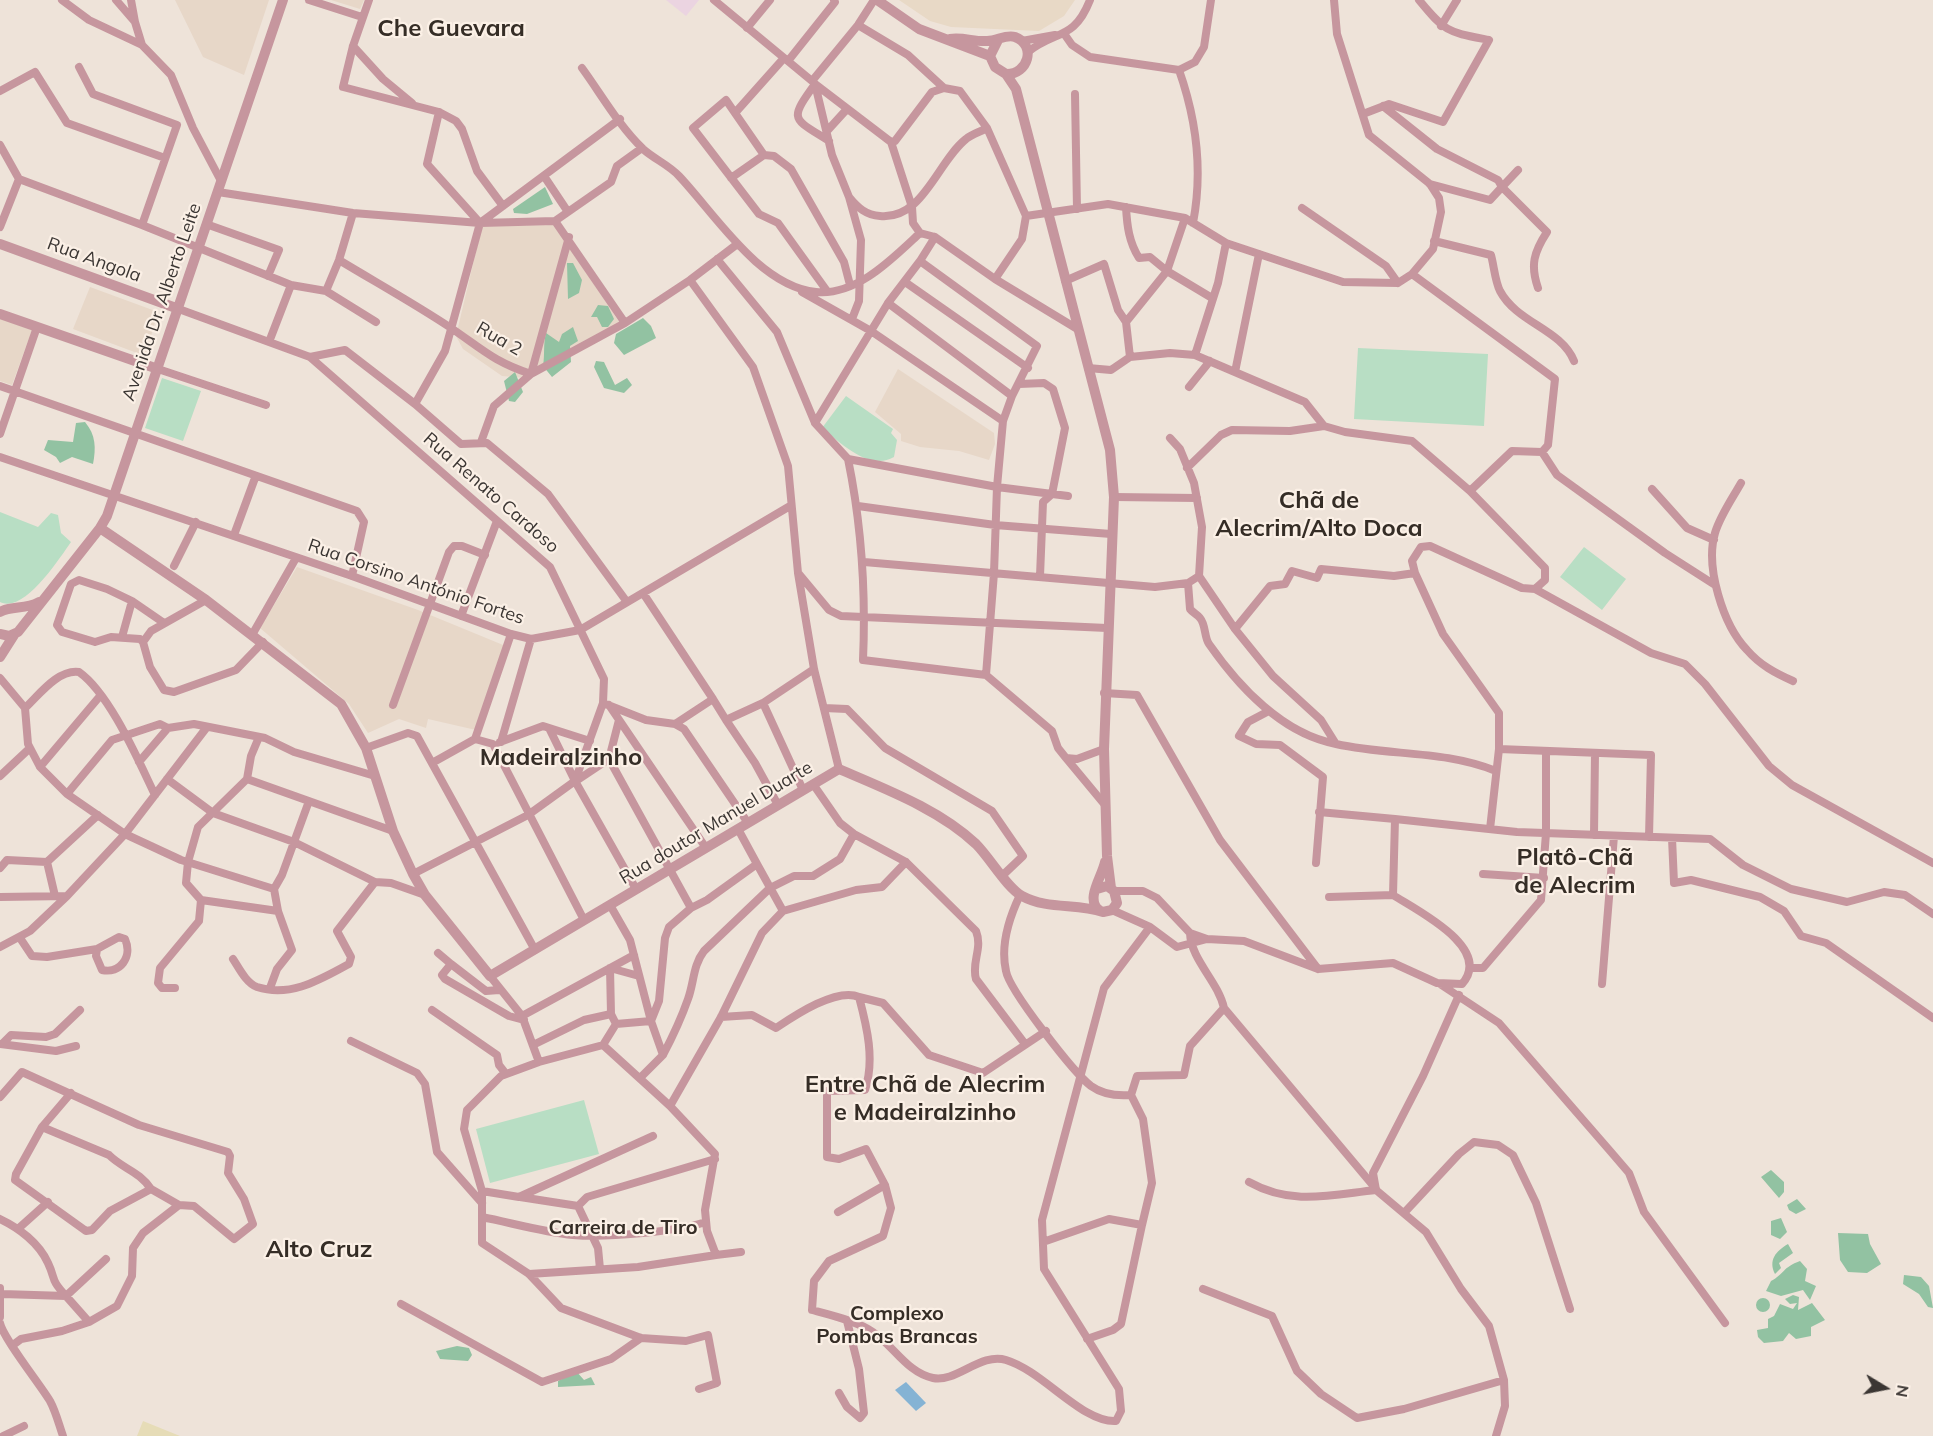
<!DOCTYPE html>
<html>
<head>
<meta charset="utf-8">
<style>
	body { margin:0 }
	#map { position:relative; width:1933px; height:1436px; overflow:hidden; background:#eee3d9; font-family:Mulish,sans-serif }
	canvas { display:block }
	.north { position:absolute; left:1855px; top:1358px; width:60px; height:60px; -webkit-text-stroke:4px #fbf0e6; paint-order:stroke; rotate:100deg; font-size:16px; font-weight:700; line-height:24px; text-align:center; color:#3b3633 }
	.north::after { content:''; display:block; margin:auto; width:21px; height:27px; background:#3b3633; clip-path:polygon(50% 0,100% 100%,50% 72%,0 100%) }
</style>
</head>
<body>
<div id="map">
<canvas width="1933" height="1436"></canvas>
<div class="north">N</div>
</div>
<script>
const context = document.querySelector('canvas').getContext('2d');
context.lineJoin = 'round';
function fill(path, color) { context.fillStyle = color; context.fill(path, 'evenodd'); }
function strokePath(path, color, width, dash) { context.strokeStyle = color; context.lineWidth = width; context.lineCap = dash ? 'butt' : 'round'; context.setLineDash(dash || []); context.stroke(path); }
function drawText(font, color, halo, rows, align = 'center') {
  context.font = font + ' Mulish,sans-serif'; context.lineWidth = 4.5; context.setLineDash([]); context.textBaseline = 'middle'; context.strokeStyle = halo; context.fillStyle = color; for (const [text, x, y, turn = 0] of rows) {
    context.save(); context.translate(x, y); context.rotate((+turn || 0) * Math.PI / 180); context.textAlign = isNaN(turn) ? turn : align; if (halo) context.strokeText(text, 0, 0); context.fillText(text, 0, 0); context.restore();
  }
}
fill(new Path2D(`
	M 666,0 L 699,0 L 686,16 Z`), '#ebd4e1');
fill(new Path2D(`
	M 899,0 L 1075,0 L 1064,16 L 1039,31 L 951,27 L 930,21 Z`), '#e8d9c6');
fill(new Path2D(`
	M 175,0 L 269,0 L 244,75 L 203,57 Z
	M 331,0 L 364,0 L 360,9 Z
	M 554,225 L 620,323 L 525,378 L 502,376 L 463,349 L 456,336 L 482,226 Z
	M 90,287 L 158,312 L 145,356 L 73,329 Z
	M 0,318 L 32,330 L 12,385 L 0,381 Z
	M 898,369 L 994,433 L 995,444 L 989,460 L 959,451 L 920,447 L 901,441 L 901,434 L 875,412 Z
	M 297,567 L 418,610 L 508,647 L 476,730 L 428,719 L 426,728 L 399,719 L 368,733 L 349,704 L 260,628 Z`), '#e7d7c8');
fill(new Path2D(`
	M 1358,348 L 1488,354 L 1484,426 L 1354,419 Z
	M 162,378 L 201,391 L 183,441 L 145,428 Z
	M 846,396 L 893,429 L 891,433 L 897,440 L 894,457 C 869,472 840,442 822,428 Z
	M 0,512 L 38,527 L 51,513 L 58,515 L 61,533 L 71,542 C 59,559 24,614 0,602 Z
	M 1584,547 L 1626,579 L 1602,610 L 1560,577 Z
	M 584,1100 L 599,1154 L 490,1183 L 476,1129 Z`), '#b8dec4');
fill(new Path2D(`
	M 545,187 L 553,204 L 527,214 L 514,213 L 513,209 Z
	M 567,263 L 573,263 L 582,280 L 579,293 L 568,299 Z
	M 598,305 L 608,306 L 614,319 L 608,327 L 602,327 L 597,317 L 591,317 Z
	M 643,318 L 651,326 L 656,338 L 624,355 L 614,343 L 616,334 Z
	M 573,327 L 578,341 L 570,346 L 571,362 L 552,377 L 543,366 C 545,354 543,345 546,333 L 559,342 L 562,334 Z
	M 596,361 L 604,362 L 615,385 L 627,378 L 632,385 L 624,393 L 604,388 L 594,367 Z
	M 515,372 L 523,392 L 515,402 L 509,401 L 504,381 Z
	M 85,422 C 96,435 96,448 93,464 L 72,457 L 60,463 L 56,457 L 44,450 L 48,440 L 73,442 L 76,423 Z
	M 1771,1170 L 1784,1182 L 1784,1192 L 1779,1198 L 1761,1177 Z
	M 1797,1199 L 1806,1209 L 1796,1214 L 1789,1210 L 1787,1205 Z
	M 1781,1218 L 1787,1232 L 1780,1239 L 1771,1235 L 1771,1221 Z
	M 1838,1233 L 1868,1234 L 1870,1244 L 1881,1264 L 1867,1273 L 1848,1272 L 1840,1260 Z
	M 1788,1244 L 1793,1253 L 1779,1263 L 1781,1268 L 1775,1274 C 1768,1260 1776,1251 1788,1244 Z
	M 1800,1261 L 1807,1269 L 1805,1281 L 1816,1286 L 1810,1300 L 1803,1290 L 1781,1296 L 1766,1291 L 1771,1281 C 1784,1274 1783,1267 1800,1261 Z
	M 1904,1275 L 1921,1277 L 1929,1286 L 1933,1308 L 1928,1307 L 1919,1294 L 1903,1284 Z
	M 1793,1295 L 1799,1297 L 1798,1310 L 1812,1303 L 1825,1320 L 1811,1327 L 1811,1336 L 1796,1339 L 1789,1333 L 1783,1341 L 1764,1343 L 1758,1337 L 1757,1330 L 1768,1328 L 1768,1319 L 1774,1316 L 1780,1304 L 1793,1309 L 1797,1303 L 1790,1304 L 1785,1299 Z
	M1756 1305a7 7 0 1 1 14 0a7 7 0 1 1-14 0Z
	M 457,1346 L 469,1348 L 472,1355 L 468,1361 L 440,1359 L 436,1351 Z
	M 576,1371 L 584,1380 L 591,1377 L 595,1385 L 558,1387 L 558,1381 Z`), '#92c2a2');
fill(new Path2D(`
	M 143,1421 L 180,1436 L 137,1436 Z`), '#e6dcb7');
fill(new Path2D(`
	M 906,1382 L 926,1403 L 916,1411 L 895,1390 Z`), '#85b3d4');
strokePath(new Path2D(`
	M 62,0 L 89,20 L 142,45
	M 116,0 L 135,22 L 142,45 L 171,75 L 193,128 L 221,181
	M 131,0 L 135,22
	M 309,0 L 362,17
	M 369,0 L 353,46 L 343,87 L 439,112 L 456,121 L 462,129 L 477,171 L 503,206
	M 714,0 L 812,81
	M 858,25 L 908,55 L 944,88
	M 1441,26 L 1457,0
	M 747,28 L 770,0
	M 1065,35 L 1072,45 L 1090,57 L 1179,70 L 1195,62 L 1204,47 L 1211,0
	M 1022,41 L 1055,35
	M 353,46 L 383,79 L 412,103
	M 1028,52 C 1055,30 1074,41 1090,0
	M 788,61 L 835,2 L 834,0
	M 79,67 L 93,94 L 177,125 L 142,225
	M 582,68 C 601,94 619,126 643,149 C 654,159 669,165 679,176 C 715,214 759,286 816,292 C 857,296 893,258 920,233
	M 1179,70 C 1197,121 1203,171 1193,223
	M 0,91 L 35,72 L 67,123 L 165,158
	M 1075,94 L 1077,209
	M 1383,106 L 1437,149 L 1498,180 L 1502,187 L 1518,170
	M 439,112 L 427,164 L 480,223
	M 735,113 L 784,58
	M 1363,114 L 1389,104 L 1443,122 L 1489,40 C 1448,32 1446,33 1419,0
	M 827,131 L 847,109
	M 829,141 C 793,118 788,121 815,84 L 891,142 L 912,207 L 913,223 L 920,233 L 935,237 L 995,279 L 1079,330
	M 891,142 L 895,141 L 932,92 L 944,88 L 960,91 L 987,128
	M 0,145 L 19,179 L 142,225 L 291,285 L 326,291 L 339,260 L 353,213
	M 764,155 L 774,156 L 791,169 L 844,262 L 850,285
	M 544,176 L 568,212
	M 731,178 L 764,155 L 726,100 L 693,128 L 759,214 L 778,223 L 827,291
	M 1430,184 L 1490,200 L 1502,187 L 1547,232 C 1534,252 1530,265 1538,288
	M 218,192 L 353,213 L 480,223 L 555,221 L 611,182 L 617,166 L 642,148
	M 849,197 C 858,208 866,215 880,216 C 923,220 937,162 966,139 C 972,134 980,132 987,128 L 1026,216 L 1022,239 L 995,279
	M 1126,207 C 1127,226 1129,242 1139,258 L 1150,257 L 1167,271 L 1185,218
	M 1302,208 L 1386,266 L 1398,283
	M 1026,216 L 1108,204 L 1185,218 L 1226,243 L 1343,282 L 1398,283 L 1412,274 L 1433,249 L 1441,212 L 1439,198 L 1430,184 L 1369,135 L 1337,34 L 1334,0
	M 555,221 L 625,323
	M 206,224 L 279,250 L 268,276
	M 0,227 L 19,179
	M 935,237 L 920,261 L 1037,346 L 1012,396 L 1003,421 L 997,487 L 994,573 L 986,675
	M 1434,241 L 1491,255 C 1494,266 1495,281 1500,291 C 1517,323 1561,329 1574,361
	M 717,259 L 777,332 L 815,423 L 848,459
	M 339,260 C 377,283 415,304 451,328 C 482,349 494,362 531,374 L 569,237
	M 1412,274 L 1555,379 L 1548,445 L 1542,452 L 1512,451 L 1470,491
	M 690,280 L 753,367 L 788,466 L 798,573 L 814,669 L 839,769
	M 1065,281 L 1104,264 L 1118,310 L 1126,322
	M 905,282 L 1028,368
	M 326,291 L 376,322
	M 802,292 L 871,331 L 1003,421
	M 888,303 L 1012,396
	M 176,308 L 310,357 L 550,567 L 604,679 L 603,703 L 575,781 L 528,815 L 413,874
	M 852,319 L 859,301 L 861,240 L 849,197 L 832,155 L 815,84 L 812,81 L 858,25 L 874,0
	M 269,342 L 291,285
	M 1195,355 L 1218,283 L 1226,243
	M 310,357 L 345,350 L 415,404 L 461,444 L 487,443 L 548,494 L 627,602
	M 1130,357 L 1126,322 L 1167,271 L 1212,298
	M 155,368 L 266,405
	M 1088,368 L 1111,370 L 1130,357 L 1170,353 L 1195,355 L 1305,402 L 1324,426 L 1345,432 L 1412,441 L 1470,491 L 1545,568 L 1545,580 L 1535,589
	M 1235,372 L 1259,254
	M 1019,384 L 1044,383 L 1053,389 L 1065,428 L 1052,494 L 1043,502 L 1040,576
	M 0,386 L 357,511 L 364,522 L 352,576
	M 1189,387 L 1210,361
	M 415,404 L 445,351 L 480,223 L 620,119
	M 815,423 L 888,303 L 920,261
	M 0,434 L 37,327
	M 1170,438 L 1180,449 L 1194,483 L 1202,527 L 1199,576 L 1235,629 L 1273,676 L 1321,720 L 1336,744 C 1390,756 1444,750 1496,771
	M 481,442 L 494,406 L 531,374 L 625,323 L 690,280 L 736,245
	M 1542,452 L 1557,475 L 1665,553 L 1715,585
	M 0,457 L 352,576 L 511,634 L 531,639 L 580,630 L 790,506
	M 1187,468 L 1221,435 L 1232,430 L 1290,431 L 1324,426
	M 1741,483 C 1732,499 1720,516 1715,533 C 1705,567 1723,625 1747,650 C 1760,665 1775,673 1793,681
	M 1652,489 L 1687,528 L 1714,540
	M 1068,496 L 997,487 L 848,459 C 862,527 866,591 863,660 L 986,675 L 1052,731 L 1058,748 L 1066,758 L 1077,759 L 1104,749
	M 1114,497 L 1197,498
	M 858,506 L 995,525 L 1111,534
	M 234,535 L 255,478
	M 864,562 L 1155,587 L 1188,583
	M 174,566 L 196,522
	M 799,574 L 829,610 L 841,616 L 1107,628
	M 1199,576 L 1188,583 L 1190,609 C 1193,613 1198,615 1200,618 C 1206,625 1204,637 1209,644 C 1239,687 1283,734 1336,744
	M 643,593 L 713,699
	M 206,600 L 151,631 L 143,642 L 150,667 L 164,690 L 174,692 L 236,670 L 263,642
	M 461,616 L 497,521
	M 1235,629 L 1270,586 L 1285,584 L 1292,571 L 1317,578 L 1321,569 L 1394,576 L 1415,573
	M 252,635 L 296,558
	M 122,637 L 132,601
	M 143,642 L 140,639 L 111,637 L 95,642 L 62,632 L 57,625 L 71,584 L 79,580 L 107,589 L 132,601 L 164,623
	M 0,678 L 25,708 L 28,744 L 40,767 L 67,794 L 125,834 L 181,860 L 274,889
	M 1104,693 L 1137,695 L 1220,840 L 1318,969
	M 603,703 L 646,720 L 675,724 L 684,729 L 748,823
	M 393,705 L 449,552 L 454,546 L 462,546 L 485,555
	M 609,705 L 706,848
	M 25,708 C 39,695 58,669 79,672 C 110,694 138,760 155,795
	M 824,708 L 847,709 L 885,748 L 992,811 L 1023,856 L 1003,875
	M 1267,712 L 1248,722 L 1239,736 L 1256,744 L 1280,745 L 1323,777 L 1316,863
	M 726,720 L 755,763 L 778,805
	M 675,724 L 713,699 L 726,720 L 763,703
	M 550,730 L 575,781 L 636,889
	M 475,739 L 511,634
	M 500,742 L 543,726 L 590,741
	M 501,742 L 531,639
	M 366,748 L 408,733 L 417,736 L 535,950
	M 1499,749 L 1651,755 L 1649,837
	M 1066,758 L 1105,805
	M 139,762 L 168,728
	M 432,763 L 475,739 L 493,744 L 584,920
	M 40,767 L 100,696
	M 0,776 L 30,748
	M 167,779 L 213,813 L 294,842 L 375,882 L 391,883 L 425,895
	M 247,779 L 251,756 L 259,737
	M 576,781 L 609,759
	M 813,784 L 840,823 L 854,834 L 906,862 L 976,931 C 983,949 971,962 976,979 L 1025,1044
	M 803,790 L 763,703 L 814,669
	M 67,794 L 112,740 L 160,724 L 168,728 L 194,724 L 265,738 L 294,752 L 375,776
	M 1319,812 L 1395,819
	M 1490,829 L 1499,749 L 1499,713 L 1443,634 L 1415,573 L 1412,561 L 1421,547 L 1430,546 L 1522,588 L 1535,589 L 1651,653 L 1685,664 L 1705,684 L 1769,766 L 1792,785 L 1933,863
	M 1594,835 L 1595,753
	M 1672,838 L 1674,883 L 1691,880 L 1760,897 L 1784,911 L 1801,936 L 1826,943 L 1933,1018
	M 47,862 L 55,896
	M 0,868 L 7,860 L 47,862 L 98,815
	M 1483,874 L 1544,878
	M 1114,891 L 1143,891 L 1157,898 L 1190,933 L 1207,939 L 1244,941 L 1318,969 L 1393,963 L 1437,983 L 1462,984 C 1494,948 1416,910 1393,895 L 1395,819 L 1517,832 L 1710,839 L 1743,865 L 1791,889 L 1847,902 L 1884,892 L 1905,895 L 1933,914
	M 1020,895 C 1009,918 1000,945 1006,971 C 1009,990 1074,1073 1091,1086 C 1102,1094 1118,1096 1131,1095 L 1143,1119 L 1152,1183 L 1142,1225 L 1109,1219 L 1043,1242
	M 0,897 L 67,896 L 125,834 L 207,727
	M 1329,897 L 1393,895
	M 610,905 L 630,940 L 651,1021 L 663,1055 L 640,1078
	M 691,908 L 707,900 L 757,864 L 738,829
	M 1112,910 L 1150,927 L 1177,947 L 1207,939
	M 278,911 L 201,900 L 186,883 L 188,862 L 198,827 L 247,779 L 393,831
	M 783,911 L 856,890 L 882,887 L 906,862
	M 1190,933 C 1191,960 1218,981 1224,1008 L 1376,1189
	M 119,937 L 125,939 C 133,957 120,974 102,970 L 96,956 L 97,949 Z
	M 20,938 L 32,956 L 47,957 L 97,949
	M 0,947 L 30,931 L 67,896
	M 438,953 L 451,964 L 442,975 L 445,979 L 509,1016 L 524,1020
	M 233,959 C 239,968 246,983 257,987 C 291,998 321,979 349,964 L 351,957 L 337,931 L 375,882
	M 451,964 L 486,991 L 499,990
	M 1470,968 L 1483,968 L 1541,900 L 1546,833 L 1546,751
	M 490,976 L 522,1016 L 539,1062 L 501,1076 L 467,1110 L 464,1129 L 482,1191 L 482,1243 L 529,1274 L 561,1308 L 641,1338 L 686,1341 L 708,1335 L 717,1383 L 699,1389
	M 1440,984 L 1499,1023 L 1611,1152 L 1629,1173 L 1644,1212 L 1725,1323
	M 1602,984 L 1614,836
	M 175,988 L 162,988 L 158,983 L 160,968 L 199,921 L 201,900
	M 270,988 L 277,969 L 292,950 L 278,911 L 274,889 L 282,875 L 309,801
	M 432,1010 L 497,1055 L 499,1065 L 506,1074
	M 522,1016 L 634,955
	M 721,1017 L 752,1015 L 776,1028 C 794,1016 837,987 859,997
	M 616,1024 L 651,1021 L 659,1001 L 665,938 L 669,927 L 691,908 L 609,759 L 619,720
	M 1046,1031 L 983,1073 L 929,1055 L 883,1003 L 859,997 C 867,1027 875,1060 865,1090 L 827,1091 L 827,1157 L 839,1159 L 866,1149 L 885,1185 L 891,1208 L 883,1236 L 829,1261 L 814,1281 L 812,1310 C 831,1315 852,1320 868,1329 C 892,1342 905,1372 933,1378 C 956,1383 981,1352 1006,1360 C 1043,1371 1082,1423 1116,1421 L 1121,1411 L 1119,1389 L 1044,1269 L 1042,1220 L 1104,988 L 1150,927
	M 351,1041 L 417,1073 L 425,1084 L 437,1152 L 482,1203
	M 3,1043 L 11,1035 L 46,1037 L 55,1034 L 80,1010
	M 0,1044 L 56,1051 L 76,1046
	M 533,1045 L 584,1020 L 611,1014
	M 603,1045 L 616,1024 L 611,1014 L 610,968 L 639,976
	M 663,1055 C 673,1036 681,1019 688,999 C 694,983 693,965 704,951 L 770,888 L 794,876 L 813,876 L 840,859 L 854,834
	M 539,1062 L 603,1045 L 670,1106 L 715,1154 L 705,1210 L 707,1231 L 716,1255 L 741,1252
	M 1131,1095 L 1137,1076 L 1184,1075 L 1190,1046 L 1224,1008
	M 0,1097 L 22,1072 L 139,1125 L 228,1152 L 230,1156 L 228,1173 L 244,1199 L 253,1224 L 234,1239 L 194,1206 L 179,1205 L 151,1189 L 110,1211 L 92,1230 L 86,1231 L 15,1180 L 16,1174 L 42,1127 L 71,1093
	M 670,1106 L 721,1017 L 762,933 L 783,911 L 757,864
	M 42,1127 L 109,1155 C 123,1169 139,1171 151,1189
	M 1249,1182 C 1292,1206 1330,1195 1376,1190
	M 482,1191 L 519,1197 L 653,1136
	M 520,1197 L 578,1206
	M 838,1212 L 885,1185
	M 1404,1213 L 1459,1154 L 1474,1142 L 1498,1145 L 1513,1155 L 1536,1203 L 1570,1309
	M 482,1217 C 512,1223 543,1232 573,1235 C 606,1238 674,1232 706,1222
	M 0,1219 C 19,1228 39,1243 48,1263 C 56,1280 50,1279 66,1296 L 106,1259
	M 19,1228 L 48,1202
	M 600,1269 L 598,1248 L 578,1206 L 587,1197 L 715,1159
	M 529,1274 L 638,1267 L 716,1255
	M 0,1288 L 0,1317
	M 1203,1289 L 1272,1316 L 1297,1371 L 1321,1394 L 1357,1418 L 1404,1409 L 1504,1380 L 1489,1326 L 1461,1289 L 1426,1232 L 1376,1190 L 1373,1173 L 1423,1076 L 1459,995
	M 2,1294 L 66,1296 L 89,1322 L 117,1306 L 132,1276 L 133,1248 L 143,1233 L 179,1205
	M 401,1304 L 542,1382 L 611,1359 L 641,1338
	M 0,1323 C 3,1338 39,1383 50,1401 C 56,1412 59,1425 63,1436
	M 1087,1339 L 1113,1330 L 1121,1324 L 1142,1225
	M 13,1345 L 21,1339 L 62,1331 L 89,1322
	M 839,1393 L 847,1407 L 860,1418 L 864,1413 L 859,1369 L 847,1321
	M 3,1436 L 24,1426
	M 1496,1436 L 1505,1406 L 1504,1380`), '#c6969e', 8);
strokePath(new Path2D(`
	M 877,0 L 919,29 L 990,56
	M 950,39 C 963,37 975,42 987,41 C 997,41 1006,34 1015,37 C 1037,45 1028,75 1006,74 L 995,67 L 990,56 L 998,40
	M 1006,74 L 1016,89 L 1110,450 L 1114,497 L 1104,749 L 1107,856 L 1111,888
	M 0,244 L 176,308
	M 0,314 L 155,368
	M 100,528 L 206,600 L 341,704 L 366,748 L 393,831 L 413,874 L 425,895 L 490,976 L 839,769 C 885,789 939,809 976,844 C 990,858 1007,888 1022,896 C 1048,910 1076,903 1103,912 L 1112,910 L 1117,903 L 1114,891 L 1107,886 L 1097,889
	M 0,612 C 12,605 25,610 39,602
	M 0,634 L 9,636 L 18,632 L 100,528 L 107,516 L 283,0
	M 0,657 L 14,635
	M 1099,910 C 1085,899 1102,877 1105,862`), '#c6969e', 10);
drawText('18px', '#3b3633', '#fbf0e6', [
	["Rua Angola",94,260,20],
	["Avenida Dr. Alberto Leite",162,302,-71],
	["Rua 2",499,339,30],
	["Rua Renato Cardoso",491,493,41],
	["Rua Corsino António Fortes",416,582,19],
	["Rua doutor Manuel Duarte",716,823,-31]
]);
drawText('bold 20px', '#352d26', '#fbf0e6', [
	["Carreira de Tiro",623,1228],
	["Complexo",897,1314],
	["Pombas Brancas",897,1337]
]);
drawText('bold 24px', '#352d26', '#fbf0e6', [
	["Che Guevara",451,29],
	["Chã de",1319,501],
	["Alecrim/Alto Doca",1319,529],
	["Madeiralzinho",561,758],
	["Platô-Chã",1575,858],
	["de Alecrim",1575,886],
	["Entre Chã de Alecrim",925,1085],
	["e Madeiralzinho",925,1113],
	["Alto Cruz",319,1250]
]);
</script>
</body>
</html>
